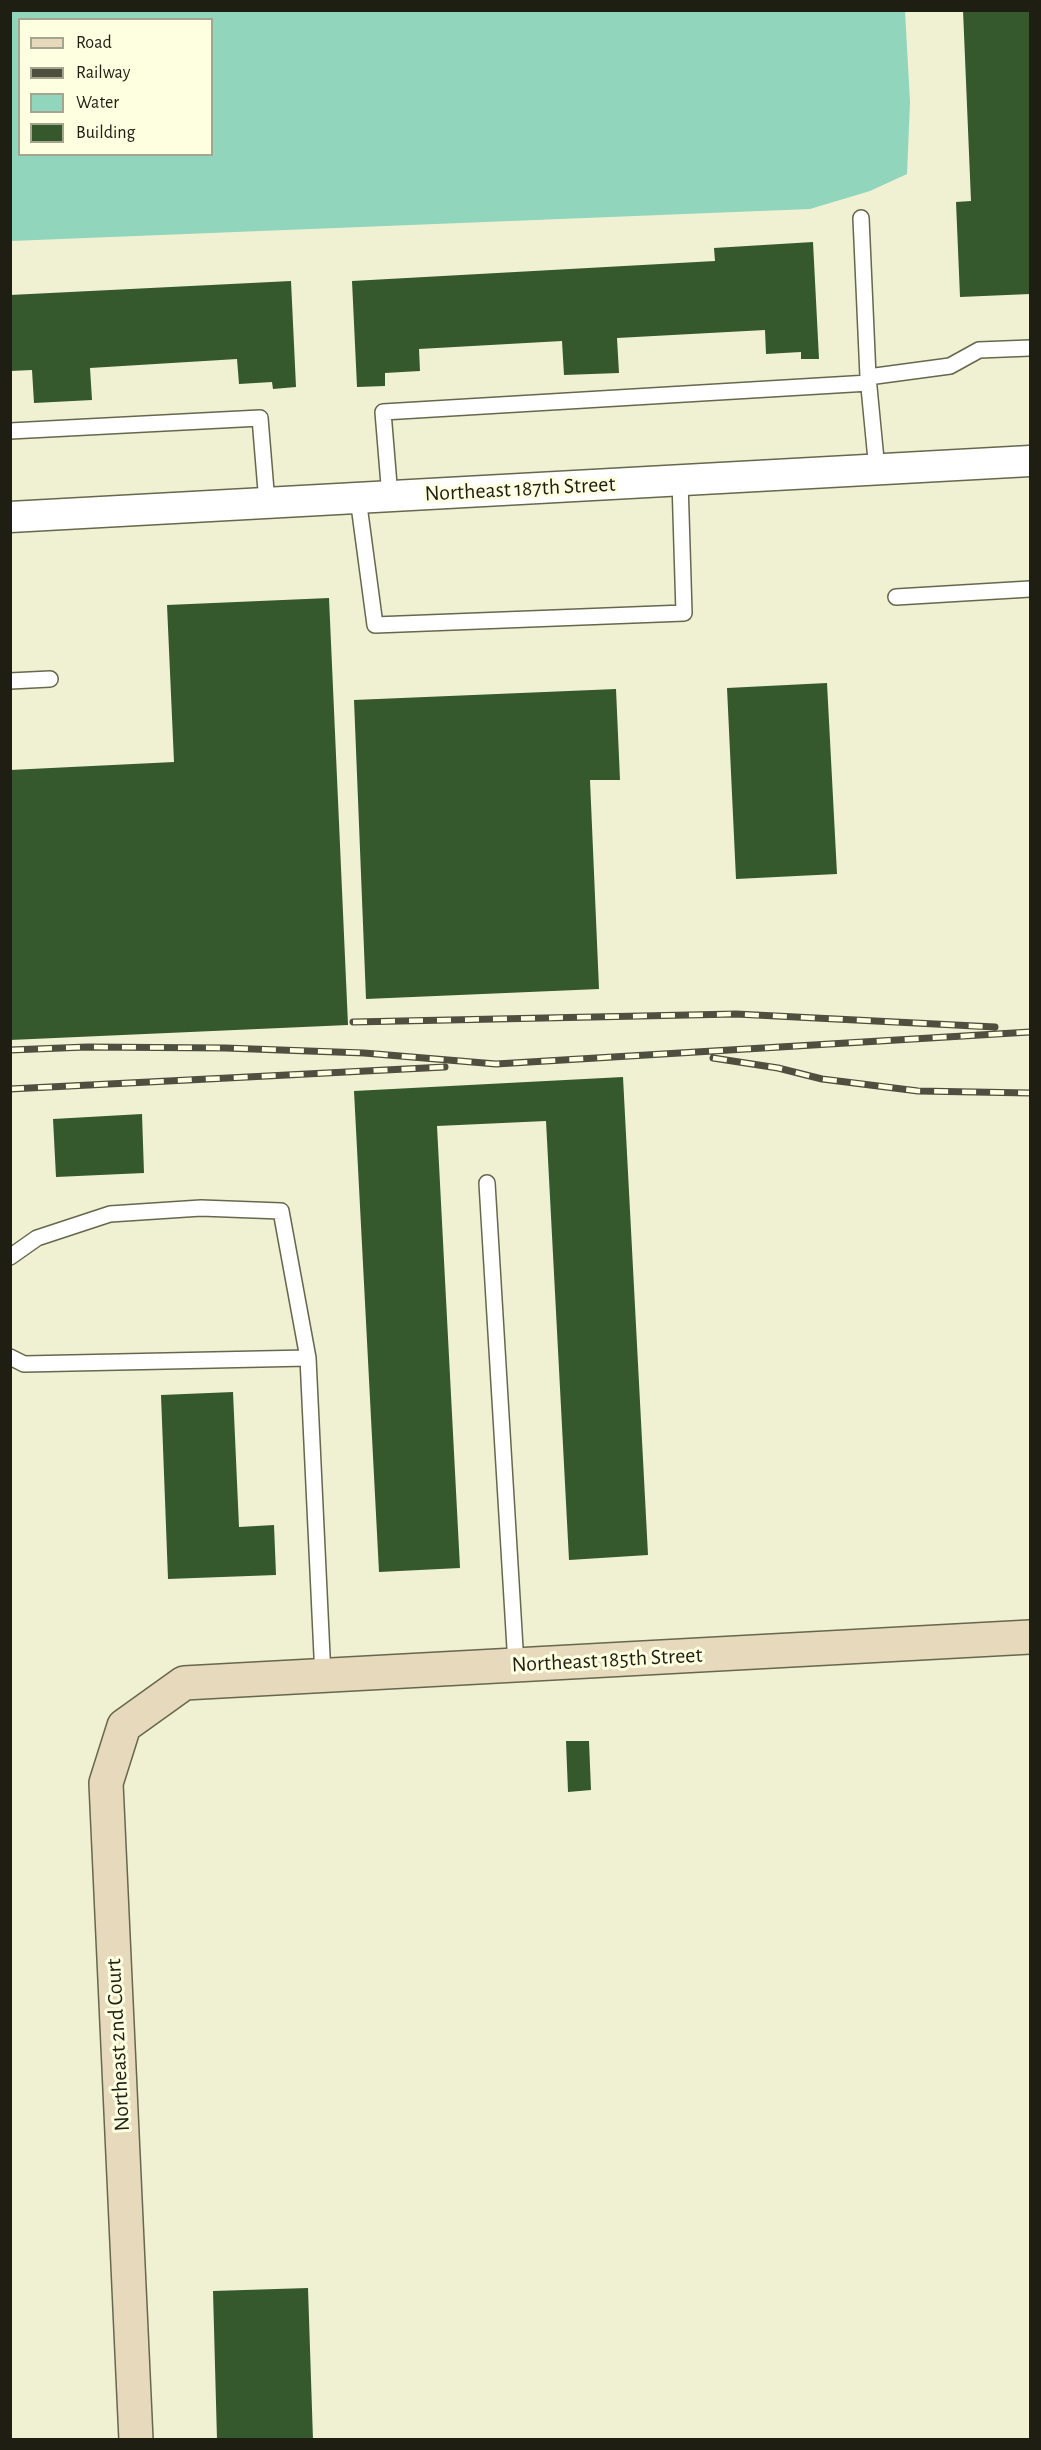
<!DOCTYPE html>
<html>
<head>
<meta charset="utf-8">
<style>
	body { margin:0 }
	#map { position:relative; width:1041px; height:2450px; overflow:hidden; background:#f0f1d3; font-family:"Alegreya Sans",sans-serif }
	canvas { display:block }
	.frame { position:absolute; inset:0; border:12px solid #1e1e13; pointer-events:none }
	.legend { position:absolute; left:18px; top:18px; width:195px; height:138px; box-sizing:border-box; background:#fdffe0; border:2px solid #a4a58e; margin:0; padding:8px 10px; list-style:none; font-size:18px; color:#1e1e13 }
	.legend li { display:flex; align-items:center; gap:12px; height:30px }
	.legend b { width:30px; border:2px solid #a4a58e }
</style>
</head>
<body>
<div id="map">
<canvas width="1041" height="2450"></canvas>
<div class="frame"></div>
<ul class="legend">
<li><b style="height:8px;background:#e6d9bc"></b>Road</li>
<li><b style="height:8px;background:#4f4f40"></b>Railway</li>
<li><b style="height:16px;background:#91d5bc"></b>Water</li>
<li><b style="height:16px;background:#36582d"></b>Building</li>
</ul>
</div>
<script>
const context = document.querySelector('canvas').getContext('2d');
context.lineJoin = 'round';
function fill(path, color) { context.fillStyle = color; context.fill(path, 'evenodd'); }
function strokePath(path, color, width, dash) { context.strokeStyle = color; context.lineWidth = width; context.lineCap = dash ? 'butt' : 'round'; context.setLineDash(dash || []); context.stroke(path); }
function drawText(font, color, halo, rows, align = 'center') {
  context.font = font + ' "Alegreya Sans",sans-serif'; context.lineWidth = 6; context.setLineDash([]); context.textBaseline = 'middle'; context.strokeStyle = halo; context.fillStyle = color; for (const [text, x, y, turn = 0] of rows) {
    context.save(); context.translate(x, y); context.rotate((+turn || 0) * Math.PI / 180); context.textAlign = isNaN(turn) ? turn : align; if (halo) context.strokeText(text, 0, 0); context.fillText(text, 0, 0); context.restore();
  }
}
fill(new Path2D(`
	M 10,11 L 905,11 L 910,102 L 907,174 L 870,191 L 810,209 L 11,241 ZM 20,20 L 212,20 L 212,154 L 20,154 Z`), '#91d5bc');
fill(new Path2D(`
	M 963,10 L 1030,10 L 1030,294 L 960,297 L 956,202 L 971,201 Z
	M 813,242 L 819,359 L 801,359 L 801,352 L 766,354 L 765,330 L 617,338 L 619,373 L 564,375 L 562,341 L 419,349 L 420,371 L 385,373 L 385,386 L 357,387 L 352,281 L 715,261 L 714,248 Z
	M 291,281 L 296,387 L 273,389 L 272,382 L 239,384 L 237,359 L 90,368 L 92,400 L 34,403 L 32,370 L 10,371 L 10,295 Z
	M 329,598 L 348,1025 L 10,1040 L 10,770 L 174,762 L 167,605 Z
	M 827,683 L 837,874 L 736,879 L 727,688 Z
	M 616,689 L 620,780 L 590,780 L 599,989 L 366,999 L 354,700 Z
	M 623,1077 L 648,1555 L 569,1560 L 546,1121 L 437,1126 L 460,1568 L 379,1572 L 354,1091 Z
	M 142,1114 L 144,1173 L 56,1177 L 53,1119 Z
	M 233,1392 L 239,1527 L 274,1525 L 276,1575 L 168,1579 L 161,1395 Z
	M 566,1741 L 589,1741 L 591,1790 L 568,1792 Z
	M 308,2288 L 313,2440 L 217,2440 L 213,2291 Z`), '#36582d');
const lane = new Path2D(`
	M 861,218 L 868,377 L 877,470
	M 868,377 L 950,366 L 979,350 L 1030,348
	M 10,431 L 260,418 L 267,503
	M 390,497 L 383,412 L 869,383
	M 358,498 L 375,625 L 684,613 L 680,481
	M 896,597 L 1030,589
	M 10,681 L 50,679
	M 487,1183 L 516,1665
	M 10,1257 L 37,1238 L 110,1214 L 201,1208 L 281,1211 L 308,1358
	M 10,1357 L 24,1364 L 308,1358 L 323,1677`);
const street = new Path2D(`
	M 10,517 L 1030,461`);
const secondary = new Path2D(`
	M 136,2440 L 106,1783 L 124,1726 L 184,1683 L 1030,1637`);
strokePath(lane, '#66674d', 18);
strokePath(street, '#66674d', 33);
strokePath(secondary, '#66674d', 36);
strokePath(lane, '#fff', 15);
strokePath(street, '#fff', 30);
strokePath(secondary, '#e6d9bc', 33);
const rail = new Path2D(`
	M 353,1022 L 736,1014 L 995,1027
	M 10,1050 L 87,1047 L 225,1048 L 364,1053 L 496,1064 L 1030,1032
	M 713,1058 L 778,1068 L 822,1079 L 918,1091 L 1030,1093
	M 10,1089 L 445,1067`);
strokePath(rail, '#4f4f40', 7);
strokePath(rail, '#fdffe0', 4.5, [14]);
drawText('22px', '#1e1e13', '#fdffe0', [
	["Northeast 187th Street",520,489,-3],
	["Northeast 185th Street",607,1660,-3],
	["Northeast 2nd Court",118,2045,-93]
]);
</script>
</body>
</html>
